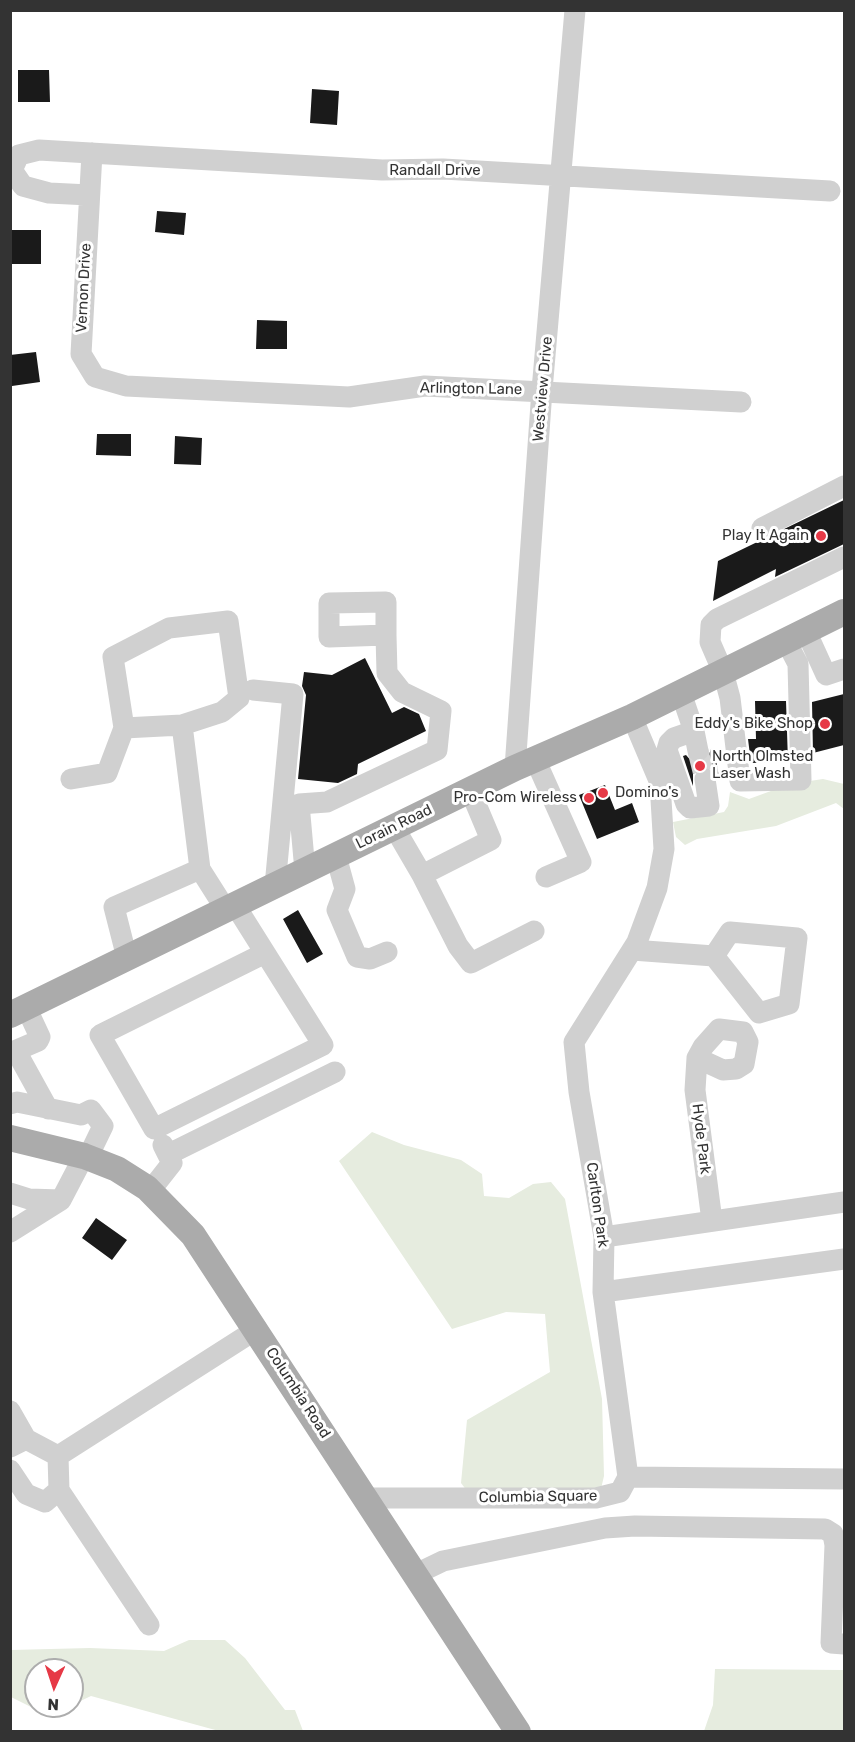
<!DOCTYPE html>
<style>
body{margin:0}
#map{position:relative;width:855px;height:1742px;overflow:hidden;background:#fff;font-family:Rubik,sans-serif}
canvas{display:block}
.frame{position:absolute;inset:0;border:12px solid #333;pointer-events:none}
.north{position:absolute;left:24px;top:1658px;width:60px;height:60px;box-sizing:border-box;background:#fff;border:2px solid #adadad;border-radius:50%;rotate:183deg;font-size:16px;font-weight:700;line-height:24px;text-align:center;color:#333}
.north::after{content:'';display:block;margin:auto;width:21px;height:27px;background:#e63946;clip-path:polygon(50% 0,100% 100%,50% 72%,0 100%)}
</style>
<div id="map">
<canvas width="855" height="1742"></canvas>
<div class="frame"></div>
<div class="north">N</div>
</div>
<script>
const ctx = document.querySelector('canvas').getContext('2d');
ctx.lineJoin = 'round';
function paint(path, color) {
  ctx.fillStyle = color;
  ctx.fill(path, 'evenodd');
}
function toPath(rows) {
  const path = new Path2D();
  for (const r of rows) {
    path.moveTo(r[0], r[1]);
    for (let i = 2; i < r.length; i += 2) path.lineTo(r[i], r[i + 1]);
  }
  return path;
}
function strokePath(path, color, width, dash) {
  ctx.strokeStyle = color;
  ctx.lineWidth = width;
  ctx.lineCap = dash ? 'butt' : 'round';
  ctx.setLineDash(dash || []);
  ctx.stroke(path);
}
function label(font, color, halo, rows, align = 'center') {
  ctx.font = font + ' Rubik,sans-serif';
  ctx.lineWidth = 6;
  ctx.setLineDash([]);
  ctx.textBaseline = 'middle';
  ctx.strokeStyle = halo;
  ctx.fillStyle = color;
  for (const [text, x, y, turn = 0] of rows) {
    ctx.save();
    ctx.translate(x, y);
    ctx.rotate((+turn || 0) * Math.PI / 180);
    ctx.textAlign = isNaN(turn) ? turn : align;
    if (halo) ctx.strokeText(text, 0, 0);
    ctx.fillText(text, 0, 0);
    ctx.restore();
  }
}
paint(toPath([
 [823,779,844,784,844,809,836,803,776,826,697,839,685,845,676,837,673,822,724,812,728,806,730,792,749,799,790,784],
 [372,1132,404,1145,461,1160,482,1174,484,1196,509,1198,533,1184,551,1182,565,1199,602,1399,604,1476,600,1493,467,1491,461,1483,467,1420,550,1372,545,1314,506,1312,452,1329,339,1161],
 [189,1640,225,1640,245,1658,285,1710,295,1710,303,1731,219,1731,91,1696,72,1705,72,1670,36,1670,36,1706,70,1706,62,1710,31,1707,11,1697,11,1650,90,1648,164,1651],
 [715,1669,844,1670,844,1731,704,1731,713,1705]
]), '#e6ecdf');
paint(toPath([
 [18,70,49,70,50,102,18,102],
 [312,89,339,91,337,125,310,123],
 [157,211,186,213,184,235,155,232],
 [10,230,41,230,41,264,10,264],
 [257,320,287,321,287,349,256,349],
 [36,352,40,382,12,386,10,355],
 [97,434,131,434,131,456,96,455],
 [175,436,202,438,201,465,174,464],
 [844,500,844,544,775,577,776,569,713,601,718,561],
 [365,658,392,713,404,707,419,714,426,731,358,764,357,774,338,783,298,779,306,695,302,686,304,672,332,675],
 [844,694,844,745,813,753,812,702],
 [755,701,786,701,788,762,751,763,748,739,756,739],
 [714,748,719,777,710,767,703,767,693,774,693,786,683,756,686,755,693,763,701,763,707,760,711,749],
 [605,785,615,810,632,803,639,822,597,839,579,795],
 [298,910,323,954,307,963,283,919],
 [96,1218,127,1240,112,1260,82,1238]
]), '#1a1a1a');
strokePath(toPath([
 [698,751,705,779]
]), '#d6d6d6', 21, [21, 10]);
strokePath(toPath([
 [92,153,81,354,95,377,126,386,349,397,425,386,741,402],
 [89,195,49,193,23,186,12,170,19,155,39,150,382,170,443,169,830,191],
 [762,528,844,486],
 [806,631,826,675,844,669],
 [786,641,798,664,801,780,740,781,730,698,723,672,710,642,711,625,717,619,844,557],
 [253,690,293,694,275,886],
 [681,693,694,731],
 [182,725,222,712,239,698,228,621,169,628,113,657,124,728,182,725,200,869],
 [698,751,694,731,674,738,669,743,667,750,686,804,690,808,709,806,705,779],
 [535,759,581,862,546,877],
 [515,768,542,390,575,10],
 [71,779,107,773,124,728],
 [394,827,422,875,491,840,470,790],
 [336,856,345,889,337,910,357,957,370,959,387,952],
 [305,871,299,804,327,802,437,750,441,711,402,692,387,673,386,635,386,602,329,603,329,637,386,635],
 [422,875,458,946,471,963,534,931],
 [235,905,323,1045,154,1129,100,1035,265,953],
 [632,950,714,956,759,1013,789,1004,797,938,730,932,714,956],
 [127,958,114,907,200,869,226,910],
 [16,1051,48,1109],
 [10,1053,38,1041,40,1037,26,1007],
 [697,1058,723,1070,736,1069,744,1064,748,1042,743,1032,719,1029,703,1047,697,1058,695,1090,712,1221],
 [10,1104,17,1102,81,1115,91,1110,103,1126,88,1157],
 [169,1154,335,1072],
 [150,1191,172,1163,163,1145],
 [10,1193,29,1199,61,1200],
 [10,1232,61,1200,84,1156],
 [604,1237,844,1202],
 [603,1292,844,1259],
 [10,1411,26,1439],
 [10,1447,26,1439,58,1456],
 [58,1456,257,1329],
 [10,1470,26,1494,45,1502,59,1490,58,1456],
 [628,1477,603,1292,604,1237,579,1092,574,1042,637,942,657,888,664,849,660,783,632,717],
 [59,1490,149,1625],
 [366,1498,596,1498,620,1492,628,1477,844,1479],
 [416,1574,443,1561,605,1528,635,1526,825,1529,833,1534,835,1545,831,1643,844,1644]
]), '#d0d0d0', 21);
strokePath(toPath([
 [10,1015,515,768,632,717,844,612],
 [10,1138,84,1156,117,1169,147,1188,193,1235,518,1732]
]), '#ababab', 26);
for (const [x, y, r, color] of [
 [821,536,6,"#e63946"],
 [825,724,6,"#e63946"],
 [700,766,6,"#e63946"],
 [603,793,6,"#e63946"],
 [589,798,6,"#e63946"]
]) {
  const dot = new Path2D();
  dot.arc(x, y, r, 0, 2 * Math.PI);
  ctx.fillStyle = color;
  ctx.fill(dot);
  strokePath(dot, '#fff', 2);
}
label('15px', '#333', '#fff', [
 ["Randall Drive",435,171],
 ["Vernon Drive",84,288,-87],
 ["Arlington Lane",471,389,1],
 ["Westview Drive",543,389,-85],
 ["Lorain Road",394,827,-26],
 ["Hyde Park",701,1139,83],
 ["Carlton Park",597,1205,82],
 ["Columbia Road",298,1393,57],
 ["Columbia Square",538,1497,-1]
]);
label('15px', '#333', '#fff', [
 ["Play It Again",809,536],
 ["Eddy's Bike Shop",813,724],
 ["North Olmsted",712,757,"left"],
 ["Laser Wash",712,774,"left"],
 ["Domino's",615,793,"left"],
 ["Pro-Com Wireless",577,798]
], 'right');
</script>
